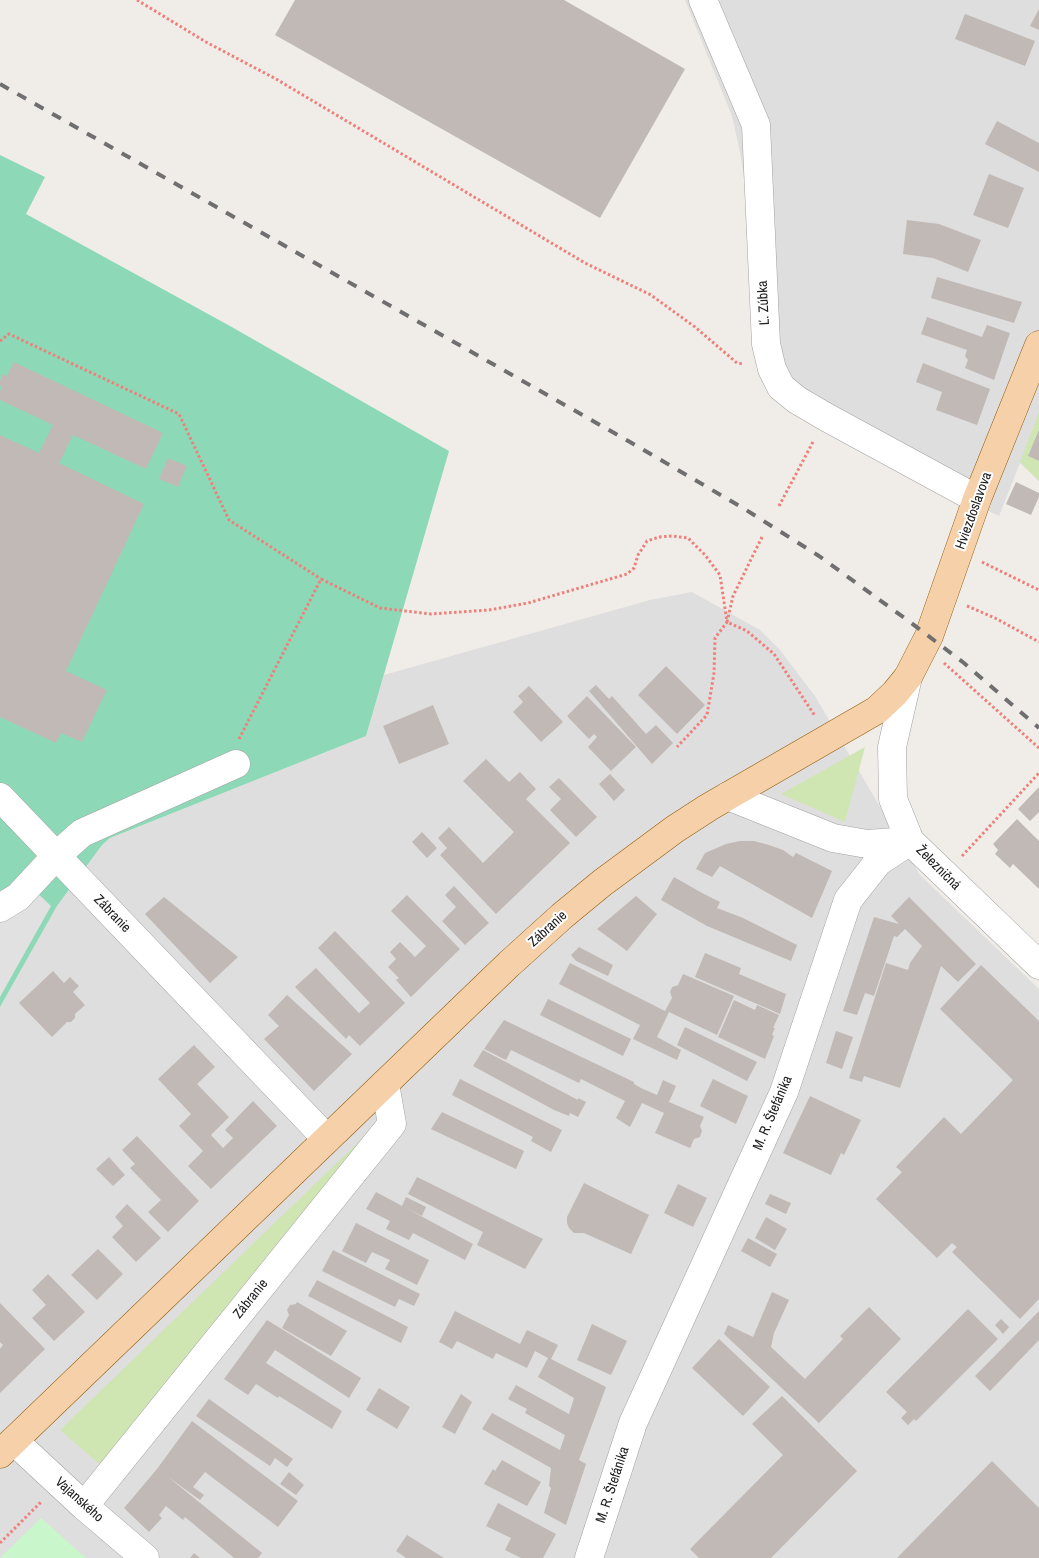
<!DOCTYPE html>
<meta charset="utf-8">
<style>
body{margin:0}
canvas{display:block;background:#f0ede8}
</style>
<canvas width="1039" height="1558"></canvas>
<script>
const ctx = document.querySelector('canvas').getContext('2d');
ctx.lineJoin = 'round';
function paint(path, color) {
  ctx.fillStyle = color;
  ctx.fill(path, 'evenodd');
}
function toPath(rows) {
  const path = new Path2D();
  for (const r of rows) {
    path.moveTo(r[0], r[1]);
    for (let i = 2; i < r.length; i += 2) path.lineTo(r[i], r[i + 1]);
  }
  return path;
}
function strokePath(path, color, width, dash) {
  ctx.strokeStyle = color;
  ctx.lineWidth = width;
  ctx.lineCap = dash ? 'butt' : 'round';
  ctx.setLineDash(dash || []);
  ctx.stroke(path);
}
function label(font, color, halo, rows, align = 'center') {
  ctx.font = font + ' "Archivo Narrow",sans-serif';
  ctx.lineWidth = 4;
  ctx.setLineDash([]);
  ctx.textBaseline = 'middle';
  ctx.strokeStyle = halo;
  ctx.fillStyle = color;
  for (const [text, x, y, turn = 0] of rows) {
    ctx.save();
    ctx.translate(x, y);
    ctx.rotate((+turn || 0) * Math.PI / 180);
    ctx.textAlign = isNaN(turn) ? turn : align;
    if (halo) ctx.strokeText(text, 0, 0);
    ctx.fillText(text, 0, 0);
    ctx.restore();
  }
}
paint(toPath([
 [685,0,1039,0,1039,481,1020,463,999,516,910,473,780,402,740,152,732,116],
 [692,592,760,630,780,650,815,696,920,875,1039,989,1039,1558,0,1558,0,1007,57,906,102,845,110,838,366,736,384,675,650,600]
]), '#dfdede');
paint(toPath([
 [1039,412,1039,481,1020,462],
 [865,747,845,822,781,794],
 [377,1124,103,1467,60,1430]
]), '#cfe6b3');
paint(toPath([
 [41,1518,86,1558,0,1558]
]), '#caf6cb');
paint(toPath([
 [0,155,45,177,26,214,230,326,449,451,366,736,110,838,102,845,57,906,0,1007]
]), '#8dd9b7');
paint(toPath([
 [26,882,51,906,0,997,0,901]
]), '#e1e1e1');
paint(toPath([
 [295,0,564,0,685,69,600,218,275,35],
 [1039,9,1039,30,1030,26],
 [965,14,1035,41,1025,66,955,39],
 [997,121,1039,143,1039,172,985,144],
 [989,174,1024,188,1008,228,973,215],
 [907,220,939,224,981,240,968,272,933,258,903,254],
 [937,277,1022,302,1014,323,931,298],
 [927,317,982,337,987,325,1010,333,994,380,965,368,968,360,965,356,967,350,921,334],
 [14,362,163,433,146,469,73,435,59,463,144,504,66,671,107,690,82,742,61,733,56,743,0,717,0,435,39,453,53,425,0,400,0,391,2,387,0,385,0,381,3,374,7,376],
 [923,363,990,389,977,425,936,410,942,392,916,382],
 [1039,430,1039,461,1028,456],
 [168,458,187,466,178,487,159,479],
 [1016,482,1039,493,1039,497,1031,515,1006,504],
 [666,666,705,705,677,734,638,695],
 [596,685,609,699,612,696,646,734,656,725,673,743,652,764,589,691],
 [529,686,563,722,541,742,513,712,523,702,518,696],
 [587,696,636,747,611,771,588,747,597,737,594,734,589,739,567,716],
 [433,705,449,744,399,764,383,726],
 [486,759,509,782,520,772,536,789,526,799,570,843,496,914,440,855,447,848,438,838,449,827,483,863,514,832,463,781],
 [610,774,625,790,614,801,599,784],
 [559,778,597,817,576,837,550,810,561,799,549,787],
 [1039,787,1039,812,1030,821,1018,809],
 [1017,819,1039,841,1039,889,1013,864,1010,868,995,854,998,850,993,844],
 [422,832,437,848,427,858,412,842],
 [740,841,754,841,769,845,783,850,793,857,796,853,832,871,812,918,720,866,712,877,696,869,705,853,726,844],
 [674,877,702,893,720,902,717,908,743,918,797,945,791,961,707,926,661,900],
 [454,886,489,923,465,945,442,921,456,907,445,895],
 [407,895,460,949,411,997,396,980,399,978,388,967,396,959,390,952,400,942,415,957,426,946,391,911],
 [636,896,657,914,627,951,597,929],
 [164,897,238,957,210,983,145,914],
 [909,897,976,964,958,982,941,966,900,1088,864,1076,862,1082,849,1078,886,963,908,970,910,963,922,946,905,929,897,937,894,936,874,996,865,993,857,1015,843,1011,874,917,899,924,891,916],
 [335,931,405,1003,360,1046,349,1035,346,1039,295,987,316,968,359,1013,370,1003,318,948],
 [579,947,613,965,608,976,576,961,571,955],
 [705,953,741,968,739,974,786,994,780,1014,695,977],
 [570,963,665,1011,672,998,670,992,672,987,678,985,683,974,734,996,717,1035,669,1012,657,1037,681,1050,677,1060,633,1039,640,1025,559,984],
 [981,965,1039,1021,1039,1299,1020,1319,952,1252,957,1247,952,1243,937,1258,876,1199,902,1172,896,1167,944,1117,961,1134,1013,1080,940,1009],
 [53,971,64,983,70,977,79,986,73,992,85,1005,75,1014,75,1018,71,1022,67,1022,52,1037,19,1003],
 [287,995,352,1054,314,1091,264,1039,279,1026,268,1015],
 [548,999,631,1039,623,1056,540,1015],
 [734,1000,755,1010,757,1005,779,1015,773,1028,775,1028,772,1035,774,1036,765,1059,718,1037],
 [504,1020,634,1082,634,1084,641,1088,657,1095,663,1080,676,1086,669,1102,704,1117,700,1126,702,1131,700,1137,694,1139,690,1148,655,1133,664,1113,642,1103,630,1127,616,1118,625,1101,581,1079,579,1083,511,1050,506,1060,484,1049],
 [685,1027,757,1062,747,1081,677,1045],
 [836,1031,853,1037,842,1069,826,1063],
 [194,1045,215,1067,197,1084,229,1117,211,1135,223,1148,233,1138,225,1130,253,1101,277,1126,211,1189,188,1166,203,1151,179,1126,191,1114,158,1079],
 [483,1050,578,1100,578,1098,586,1102,578,1117,570,1113,569,1116,554,1110,473,1066],
 [460,1079,562,1130,551,1152,531,1141,533,1137,452,1095],
 [713,1079,748,1096,736,1124,700,1106],
 [810,1096,861,1120,844,1155,841,1153,831,1175,783,1153],
 [442,1112,524,1151,516,1169,431,1129],
 [137,1136,199,1201,168,1232,148,1212,161,1200,130,1168,135,1164,122,1150],
 [109,1157,125,1175,113,1186,96,1169],
 [417,1177,543,1239,525,1269,477,1245,483,1232,408,1194],
 [584,1183,649,1215,631,1254,584,1233,574,1233,569,1228,567,1223,567,1217],
 [678,1184,707,1198,693,1227,664,1213],
 [376,1192,473,1244,465,1260,413,1233,409,1240,386,1229,390,1221,366,1209],
 [770,1194,791,1203,786,1214,765,1204],
 [406,1197,426,1207,422,1216,402,1206],
 [127,1204,161,1238,136,1262,112,1237,123,1226,115,1217],
 [766,1217,787,1229,775,1250,755,1238],
 [356,1223,429,1260,417,1285,385,1269,390,1260,372,1252,366,1263,342,1251],
 [748,1238,777,1254,770,1267,741,1251],
 [98,1249,123,1274,97,1300,71,1275],
 [333,1250,420,1294,414,1306,399,1299,395,1307,322,1271],
 [48,1274,85,1312,54,1341,32,1318,46,1305,32,1290],
 [317,1280,408,1327,401,1343,308,1296],
 [772,1292,789,1300,774,1333,771,1347,805,1379,843,1339,840,1336,869,1307,901,1339,819,1423,724,1334,728,1325,753,1337],
 [297,1302,347,1331,331,1356,282,1328,289,1315,287,1310,290,1305,296,1304],
 [0,1303,45,1349,0,1393,0,1349,3,1345,0,1342],
 [968,1309,998,1339,916,1421,914,1419,908,1425,901,1418,907,1412,886,1392],
 [455,1311,520,1344,527,1330,558,1345,551,1359,606,1387,579,1460,586,1464,566,1525,544,1513,551,1488,549,1486,551,1468,482,1429,492,1413,560,1450,565,1435,525,1413,527,1409,508,1399,516,1385,569,1414,574,1398,538,1377,548,1358,535,1351,527,1368,496,1353,493,1359,457,1341,452,1349,439,1342],
 [1039,1311,1039,1340,990,1391,975,1376],
 [1001,1319,1009,1327,1003,1334,995,1325],
 [267,1320,361,1378,349,1398,275,1350,266,1363,342,1411,332,1429,279,1396,278,1398,256,1384,248,1395,224,1379],
 [592,1324,627,1341,611,1375,577,1360],
 [719,1339,770,1387,743,1416,692,1368],
 [379,1388,410,1407,397,1429,366,1410],
 [461,1394,472,1402,455,1434,442,1427],
 [782,1396,857,1471,771,1558,699,1558,690,1549,783,1455,752,1424],
 [209,1399,293,1459,287,1467,275,1458,270,1466,196,1416],
 [192,1421,298,1501,278,1527,205,1472,193,1487,204,1495,200,1500,168,1477,262,1553,258,1558,234,1558,185,1517,183,1520,166,1506,159,1515,162,1518,149,1532,124,1508,157,1469],
 [502,1460,541,1482,527,1506,484,1484,493,1469,495,1471],
 [992,1461,1039,1508,1039,1558,897,1558],
 [289,1472,304,1485,296,1495,280,1484],
 [498,1503,556,1534,543,1558,521,1558,505,1550,511,1538,486,1526],
 [407,1535,444,1558,406,1558,396,1551],
 [194,1553,200,1558,190,1558]
]), '#c1b9b5');
const minor = toPath([
 [703,0,756,125,766,344,772,369,781,387,797,400,826,417,977,499],
 [908,677,892,747,893,799,910,841,1039,965],
 [728,796,833,838,867,844,909,841],
 [0,797,327,1139],
 [0,908,18,897,56,856,82,833,236,764],
 [14,1441,84,1506,145,1558],
 [84,1506,392,1124,385,1084],
 [589,1558,633,1423,784,1092,848,900,878,862,910,841]
]);
const major = toPath([
 [0,1454,509,964,562,916,602,883,675,829,709,807,877,710,895,693,908,677,929,636,977,499,1039,345]
]);
strokePath(minor, '#a2a2a2', 29);
strokePath(major, '#925d0c', 29);
strokePath(toPath([
 [137,0,206,42,276,79,585,263,651,295,695,327,737,363,743,364],
 [0,341,9,334,179,414,229,520,321,579],
 [779,506,814,440],
 [762,537,733,596,727,622,747,631,774,654,815,716],
 [982,562,1039,590],
 [967,606,995,618,1039,642],
 [944,663,1039,748],
 [239,739,321,579,380,608,431,614,489,610,528,603,627,574,634,568,638,555,647,541,659,537,672,536,688,538,705,555,720,575,727,622,715,638,714,673,707,715,677,747],
 [962,856,1039,773],
 [0,1543,42,1501]
]), '#ef7f7a', 3, [2.5, 2.5]);
strokePath(minor, '#fff', 28);
strokePath(major, '#f5d0a9', 28);
strokePath(toPath([
 [0,84,630,442,743,508,819,556,910,622,964,663,1039,728]
]), '#6f6f6f', 4, [10, 10]);
label('14px', '#212121', '#fff', [
 ["Ľ. Zúbka",764,303,-93],
 ["Hviezdoslavova",974,511,-70],
 ["Železničná",938,868,45],
 ["Zábranie",112,914,46],
 ["Zábranie",548,929,-42],
 ["M. R. Štefánika",773,1113,-67],
 ["Zábranie",251,1299,-51],
 ["M. R. Štefánika",613,1485,-72],
 ["Vajanského",79,1500,42]
]);
</script>
